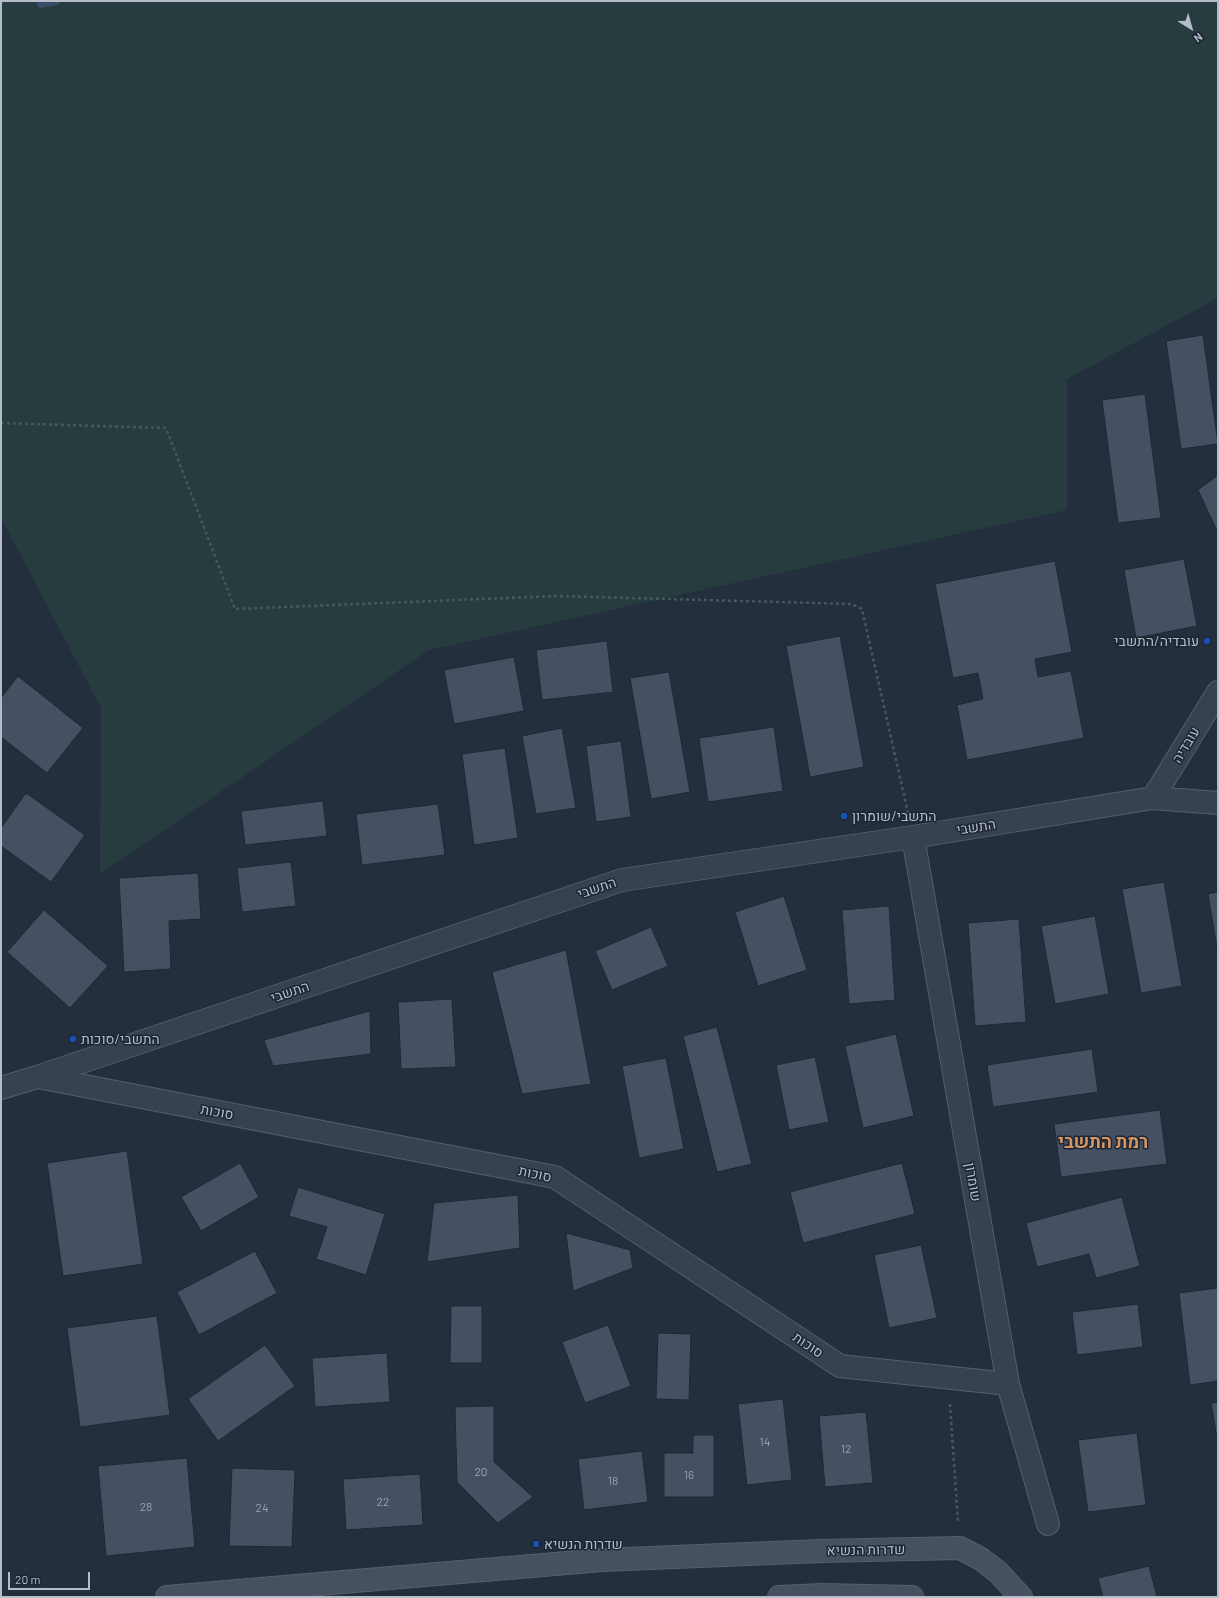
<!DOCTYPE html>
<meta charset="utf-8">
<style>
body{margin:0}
#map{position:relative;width:1219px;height:1598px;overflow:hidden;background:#242f3e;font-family:Barlow,sans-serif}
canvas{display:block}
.frame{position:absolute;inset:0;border:2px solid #b4bcc9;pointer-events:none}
.north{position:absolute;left:1171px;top:8px;width:40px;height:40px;-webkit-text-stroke:3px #1d2633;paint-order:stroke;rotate:143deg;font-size:11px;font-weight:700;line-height:16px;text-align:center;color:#b4bcc9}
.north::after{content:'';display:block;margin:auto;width:14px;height:18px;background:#b4bcc9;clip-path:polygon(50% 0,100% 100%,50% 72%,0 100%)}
.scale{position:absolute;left:8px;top:1572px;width:82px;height:18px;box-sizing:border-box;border:2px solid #b4bcc9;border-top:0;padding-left:5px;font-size:12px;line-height:14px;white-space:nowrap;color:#b4bcc9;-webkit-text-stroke:3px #1d2633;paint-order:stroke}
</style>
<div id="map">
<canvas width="1219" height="1598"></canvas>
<div class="frame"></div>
<div class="north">N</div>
<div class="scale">20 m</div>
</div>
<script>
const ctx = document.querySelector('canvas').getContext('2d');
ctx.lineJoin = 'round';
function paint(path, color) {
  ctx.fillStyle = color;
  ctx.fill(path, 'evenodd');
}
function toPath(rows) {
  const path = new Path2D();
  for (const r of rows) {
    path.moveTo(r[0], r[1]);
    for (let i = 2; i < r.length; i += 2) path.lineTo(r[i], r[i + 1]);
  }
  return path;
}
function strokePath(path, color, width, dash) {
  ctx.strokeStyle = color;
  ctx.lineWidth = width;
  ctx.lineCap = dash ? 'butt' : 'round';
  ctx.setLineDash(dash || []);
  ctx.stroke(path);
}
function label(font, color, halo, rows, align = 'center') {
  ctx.font = font + ' Barlow,Heebo,sans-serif';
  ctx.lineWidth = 3;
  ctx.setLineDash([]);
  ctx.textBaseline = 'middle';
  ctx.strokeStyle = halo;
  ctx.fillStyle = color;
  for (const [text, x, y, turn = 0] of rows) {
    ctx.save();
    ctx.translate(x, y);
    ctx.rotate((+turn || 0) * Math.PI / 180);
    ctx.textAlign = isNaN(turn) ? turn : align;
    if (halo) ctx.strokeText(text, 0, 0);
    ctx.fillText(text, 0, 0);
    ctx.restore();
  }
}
paint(toPath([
 [1,1,1218,1,1218,298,1067,379,1067,510,429,650,100,874,101,708,1,518]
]), '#263c3f');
strokePath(toPath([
 [41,4,56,1]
]), '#394c67', 8);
const building = toPath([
 [1203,335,1218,444,1181,449,1166,341,1203,335],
 [1145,394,1161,518,1118,523,1102,400,1145,394],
 [1218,475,1218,533,1198,490,1218,475],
 [1184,559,1197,626,1136,638,1124,570,1184,559],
 [1055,561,1072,652,1035,659,1038,677,1071,671,1084,738,967,760,957,705,983,699,978,673,953,678,935,584,1055,561],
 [840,636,864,767,810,777,786,646,840,636],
 [607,641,613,692,542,700,536,650,607,641],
 [514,657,524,711,454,724,444,670,514,657],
 [669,672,690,792,651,799,630,678,669,672],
 [18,676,83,728,47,773,1,737,1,698,18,676],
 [774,727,783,791,708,802,699,738,774,727],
 [562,728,576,808,536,814,522,736,562,728],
 [621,741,631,817,596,822,586,746,621,741],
 [505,748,518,838,474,845,462,754,505,748],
 [26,793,85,835,51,882,1,846,1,828,26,793],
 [323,801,327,836,245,845,241,811,323,801],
 [438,804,445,855,362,865,356,814,438,804],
 [291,862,296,906,242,912,237,868,291,862],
 [198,873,201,919,169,921,171,969,124,972,119,878,198,873],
 [1164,882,1182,986,1141,993,1122,889,1164,882],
 [1218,892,1218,954,1208,894,1218,892],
 [784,896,807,970,758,986,735,912,784,896],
 [889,906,895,1000,849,1004,842,910,889,906],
 [44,910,108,966,70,1008,7,952,44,910],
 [1095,916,1109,994,1055,1004,1041,926,1095,916],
 [1019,919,1026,1022,975,1026,968,923,1019,919],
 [651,927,668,966,612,990,595,951,651,927],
 [566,950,591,1084,522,1094,492,972,566,950],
 [452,999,456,1067,401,1069,398,1002,452,999],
 [370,1011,371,1054,273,1066,264,1040,370,1011],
 [717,1027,752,1164,717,1172,683,1036,717,1027],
 [896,1034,914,1116,863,1128,845,1046,896,1034],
 [1092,1049,1098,1092,993,1107,987,1065,1092,1049],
 [815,1057,829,1122,789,1130,776,1065,815,1057],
 [666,1058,684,1149,639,1158,622,1066,666,1058],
 [1160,1110,1167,1164,1061,1177,1054,1124,1160,1110],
 [127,1151,143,1264,63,1276,47,1163,127,1151],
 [240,1163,259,1197,201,1231,181,1197,240,1163],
 [902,1163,915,1214,803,1243,790,1192,902,1163],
 [298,1187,385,1214,366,1275,316,1259,327,1227,289,1216,298,1187],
 [518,1195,520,1248,427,1262,434,1203,518,1195],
 [1122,1197,1140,1266,1096,1278,1089,1254,1037,1267,1026,1223,1122,1197],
 [566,1233,630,1250,633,1268,573,1291,566,1233],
 [921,1245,937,1318,889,1328,874,1255,921,1245],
 [255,1251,277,1293,199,1335,177,1292,255,1251],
 [1218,1288,1218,1381,1190,1385,1179,1293,1218,1288],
 [1138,1304,1143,1347,1077,1355,1072,1312,1138,1304],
 [451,1306,482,1306,482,1363,450,1363,451,1306],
 [157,1316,170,1415,80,1427,67,1328,157,1316],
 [608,1325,631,1386,585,1403,562,1342,608,1325],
 [658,1333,691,1334,689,1400,656,1399,658,1333],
 [265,1345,295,1386,218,1441,188,1399,265,1345],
 [387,1353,390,1402,315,1407,312,1358,387,1353],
 [783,1399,792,1480,747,1485,738,1404,783,1399],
 [1218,1402,1218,1444,1211,1403,1218,1402],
 [494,1406,494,1462,533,1497,498,1523,457,1482,455,1407,494,1406],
 [866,1412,873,1483,825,1487,819,1416,866,1412],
 [1137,1433,1146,1505,1088,1512,1078,1440,1137,1433],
 [693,1435,714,1435,714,1497,664,1497,664,1453,693,1453,693,1435],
 [642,1451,648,1502,584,1510,578,1459,642,1451],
 [187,1458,195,1547,106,1556,98,1466,187,1458],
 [232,1468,295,1470,292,1547,229,1546,232,1468],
 [420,1474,423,1525,346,1530,343,1479,420,1474],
 [1149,1566,1157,1597,1103,1597,1098,1578,1149,1566]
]);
paint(building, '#455162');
strokePath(building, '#1f2835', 1);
const street = toPath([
 [1153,798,1218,692],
 [913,837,1008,1384,1048,1524],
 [38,1077,555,1177,840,1366,1008,1384],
 [1,1088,37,1077,622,880,913,837,1153,798,1218,803]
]);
const secondary = toPath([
 [167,1597,602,1560,821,1551,960,1548,981,1559,998,1572,1021,1597],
 [779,1597,822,1595,912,1597]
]);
strokePath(street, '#565f6c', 24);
strokePath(secondary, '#565f6c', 24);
strokePath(toPath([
 [1,423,166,428,235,609,556,596,852,604,862,609,908,813],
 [950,1404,958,1522]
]), '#44595c', 2.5, [3, 3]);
strokePath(street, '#38414e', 22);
strokePath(secondary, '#465061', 22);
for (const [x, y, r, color] of [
 [1207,641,4,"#1a4fb4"],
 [844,816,4,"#1a4fb4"],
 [73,1039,4,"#1a4fb4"],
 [536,1544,4,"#1a4fb4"]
]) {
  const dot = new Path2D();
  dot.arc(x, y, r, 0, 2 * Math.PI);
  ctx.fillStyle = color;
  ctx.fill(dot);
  strokePath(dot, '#1d2633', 1.5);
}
label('12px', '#98a1af', null, [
 ["14",765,1442],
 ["12",846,1449],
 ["20",481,1472],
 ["16",689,1475],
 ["18",613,1481],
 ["22",383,1502],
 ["28",146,1507],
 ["24",262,1508]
]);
label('14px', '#b4bcc9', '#1d2633', [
 ["עובדיה/התשבי",1199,641,"right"],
 ["התשבי/שומרון",852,816],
 ["התשבי/סוכות",81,1039],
 ["שדרות הנשיא",544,1544]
], 'left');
label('14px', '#b4bcc9', '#1d2633', [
 ["עובדיה",1186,745,-59],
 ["התשבי",976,827,-9],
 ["התשבי",597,888,-19],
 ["התשבי",290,992,-19],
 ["סוכות",217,1112,11],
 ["סוכות",535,1174,12],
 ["שומרון",973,1182,80],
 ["סוכות",808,1345,34],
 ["שדרות הנשיא",866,1550,-1]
]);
label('bold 18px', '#d59563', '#1d2633', [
 ["רמת התשבי",1103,1142]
]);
</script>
